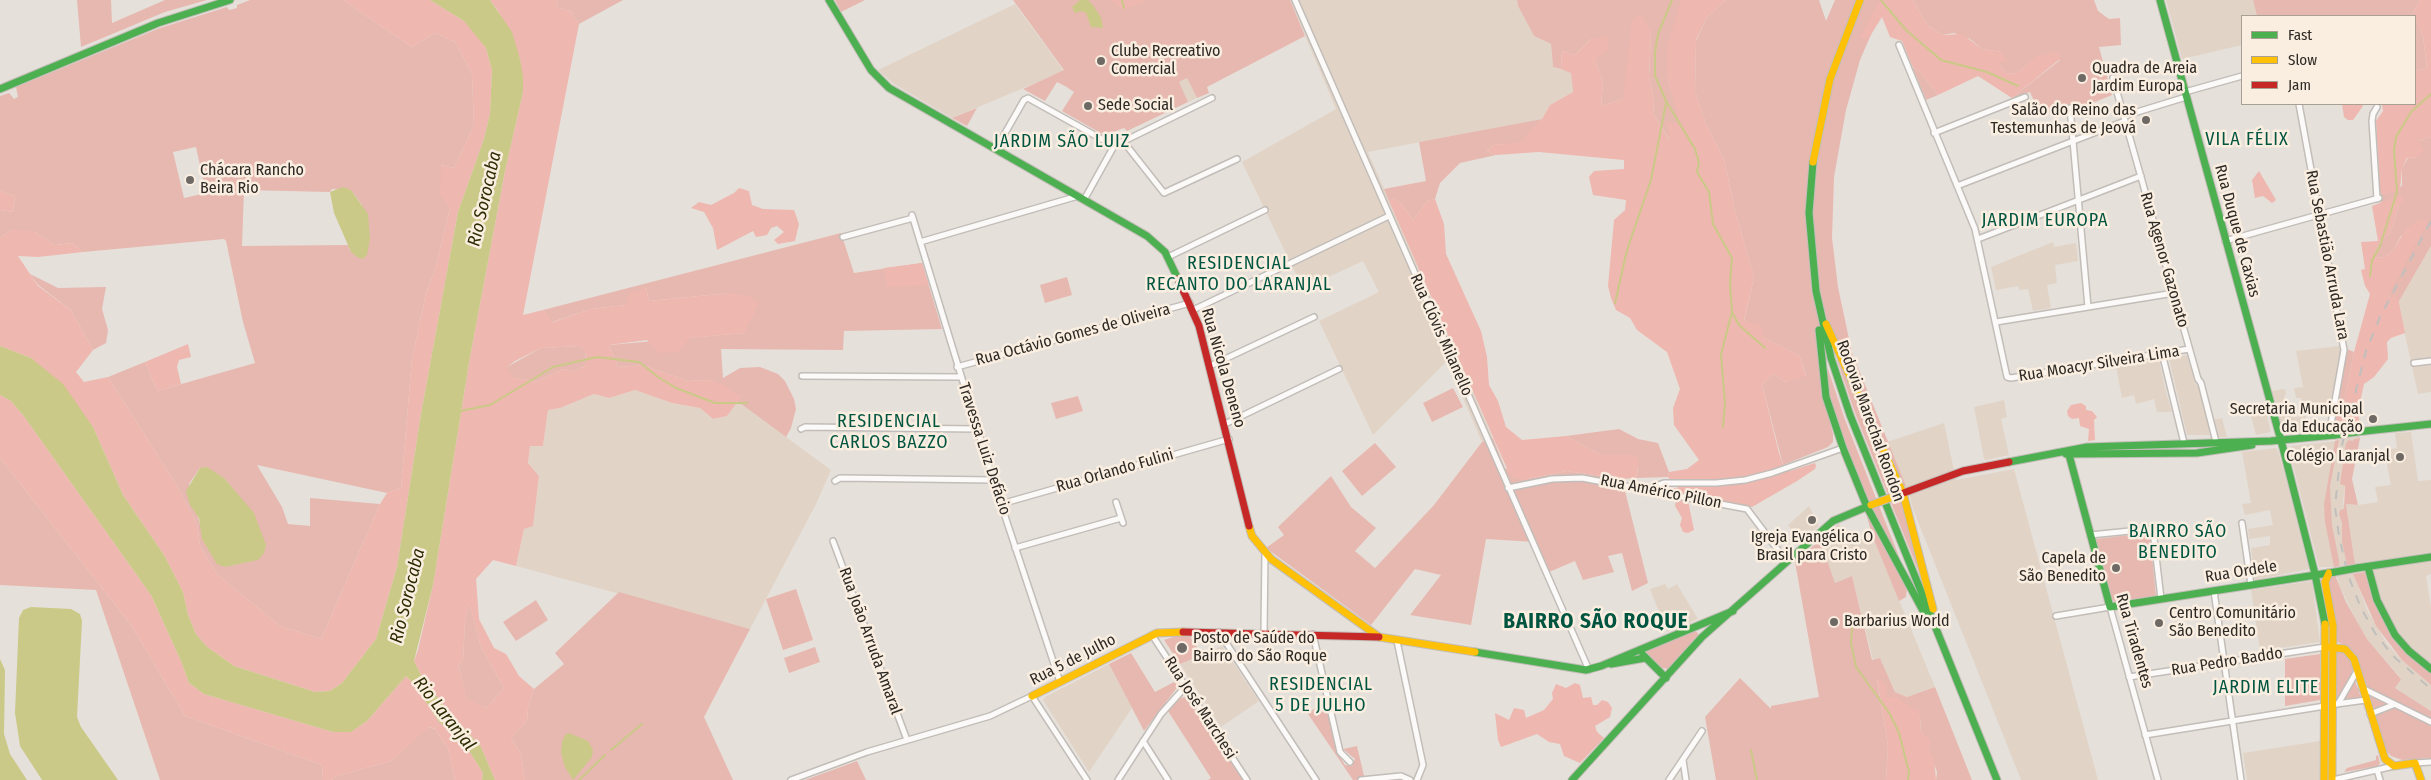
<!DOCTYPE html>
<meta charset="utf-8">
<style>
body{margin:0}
#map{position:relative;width:2431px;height:780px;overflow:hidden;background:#e6e0da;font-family:"Fira Sans Condensed",sans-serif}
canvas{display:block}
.legend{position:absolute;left:2241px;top:15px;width:175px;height:90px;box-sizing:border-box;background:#faeee1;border:1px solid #a89f95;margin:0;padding:6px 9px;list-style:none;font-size:15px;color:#2d2924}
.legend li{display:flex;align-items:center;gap:10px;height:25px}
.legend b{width:25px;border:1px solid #a89f95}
</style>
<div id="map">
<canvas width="2431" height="780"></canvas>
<ul class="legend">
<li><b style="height:6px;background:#4caf50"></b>Fast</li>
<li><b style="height:6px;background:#ffc107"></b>Slow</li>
<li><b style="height:6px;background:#c62828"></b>Jam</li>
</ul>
</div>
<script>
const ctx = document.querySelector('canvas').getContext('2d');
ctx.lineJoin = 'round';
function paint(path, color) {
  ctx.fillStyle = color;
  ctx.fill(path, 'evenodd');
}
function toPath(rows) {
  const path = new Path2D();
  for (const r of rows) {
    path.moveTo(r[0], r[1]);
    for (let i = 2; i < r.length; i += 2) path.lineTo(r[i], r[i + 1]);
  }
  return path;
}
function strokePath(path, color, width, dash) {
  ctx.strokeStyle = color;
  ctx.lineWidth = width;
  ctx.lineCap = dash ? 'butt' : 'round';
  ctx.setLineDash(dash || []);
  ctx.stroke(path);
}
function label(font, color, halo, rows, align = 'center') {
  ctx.font = font + ' "Fira Sans Condensed",sans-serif';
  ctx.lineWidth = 5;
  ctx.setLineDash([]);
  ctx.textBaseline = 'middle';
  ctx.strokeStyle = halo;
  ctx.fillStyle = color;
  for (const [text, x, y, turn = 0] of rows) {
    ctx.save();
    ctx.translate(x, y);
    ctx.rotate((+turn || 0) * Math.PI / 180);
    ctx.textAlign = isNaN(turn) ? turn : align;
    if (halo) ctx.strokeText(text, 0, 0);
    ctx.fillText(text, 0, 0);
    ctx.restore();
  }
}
paint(toPath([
 [1290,0,1517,0,1518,6,1534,36,1551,44,1553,67,1571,72,1573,92,1550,105,1542,119,1368,152,1493,438,1482,442,1447,361,1373,435,1319,321,1379,292,1363,261,1303,289,1242,162,1336,109],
 [2166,0,2253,0,2257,16,2242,16,2242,45,2182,59],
 [1015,4,1064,71,952,118,894,84,878,70],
 [1187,78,1197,98,1188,102,1178,82],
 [2053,242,2054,247,2076,243,2078,261,2055,265,2057,283,2047,285,2051,308,2033,311,2028,289,2019,290,2018,286,1996,290,1991,267],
 [2431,246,2431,392,2418,394,2398,303],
 [2339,346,2347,349,2337,405,2302,407,2301,398,2296,398,2294,388,2303,387,2296,351],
 [2187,355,2196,385,2200,384,2210,435,2187,435,2169,359],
 [2159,360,2167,396,2172,412,2157,412,2154,399,2136,404,2134,395,2122,398,2116,367],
 [2285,389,2286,394,2284,397,2287,410,2291,417,2306,416,2307,431,2283,432,2272,391],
 [635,390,672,403,700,408,713,419,727,416,737,401,831,470,816,504,750,629,516,566,524,529,533,525,539,476,528,463,530,446,543,446,548,410,560,408,594,394,609,398],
 [2004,400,2007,417,2001,419,2009,455,1986,460,1984,459,1974,407],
 [2266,412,2271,432,2256,435,2251,416],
 [2222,418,2227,437,2217,437,2213,420],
 [1944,423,1956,480,2014,469,2098,780,2021,780,1913,509,1910,497,1887,442],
 [2360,427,2360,438,2354,439,2346,474,2343,502,2355,563,2346,504,2358,505,2378,502,2375,487,2391,485,2384,450,2397,448,2395,433,2411,432,2418,481,2431,480,2431,574,2426,576,2431,607,2431,673,2408,654,2391,633,2376,605,2365,572,2354,574,2367,610,2387,644,2402,660,2431,685,2431,711,2395,688,2401,678,2367,639,2356,620,2340,587,2334,567,2319,567,2291,457,2290,446,2336,441,2335,429],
 [2276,448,2278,451,2285,474,2309,569,2255,580,2251,548,2270,545,2270,536,2249,539,2248,529,2273,525,2270,510,2245,515,2242,504,2251,503,2242,452],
 [1809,506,1819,526,1800,543,1788,525],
 [1839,523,1847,544,1872,535,1935,687,1907,697,1895,692,1880,658,1873,660,1852,577,1835,583,1820,540],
 [2312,581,2320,642,2260,651,2251,590],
 [1665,584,1668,589,1677,584,1698,619,1667,632,1650,589],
 [1222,646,1259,701,1221,727,1180,664],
 [1109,664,1132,708,1089,772,1043,700,1045,697],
 [2320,741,2319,780,2247,780,2243,753]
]), '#e1d4c7');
paint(toPath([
 [77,0,111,0,112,23,165,0,207,0,165,12,81,47],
 [250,0,343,0,412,47,435,33,455,42,472,74,474,125,454,168,441,165,450,208,435,270,426,293,412,359,401,488,387,493,257,465,282,507,288,524,310,526,310,498,380,504,321,639,280,626,217,574,200,546,197,523,176,484,108,377,145,362,157,391,255,363,243,322,226,241,224,239,83,252,72,243,55,245,35,232,11,230,0,238,0,210,13,212,15,196,0,191,0,96,9,93,14,99,18,97,16,87,160,28,227,7,229,10,237,8,237,5],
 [196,147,206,193,184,198,173,152],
 [332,189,351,190,362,205,351,252,348,245,242,246,244,190,330,192],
 [200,468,224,478,233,489,241,563,225,567,201,528,189,484],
 [556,0,623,0,579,24,571,11,558,8],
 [835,0,865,0,841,12],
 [1013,0,1290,0,1305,36,1207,87,1209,93,1197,98,1187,78,1179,82,1188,102,1127,131,1124,128,1113,132,1114,138,1111,139,1062,111,1074,92,1065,86,1057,82,1045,101,1023,89,1064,70],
 [1517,0,1681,0,1667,76,1681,124,1670,141,1653,113,1654,100,1649,77,1651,32,1623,99,1601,106,1603,82,1595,60,1591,39,1575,55,1562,51,1561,69,1553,67,1551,44,1534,36,1518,6],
 [1726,0,1819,0,1826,21,1835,0,1886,0,1860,60,1846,110,1834,177,1832,238,1838,287,1852,353,1906,486,1902,486,1830,329,1816,332,1826,408,1833,434,1833,442,1828,447,1783,465,1762,384,1774,374,1785,382,1806,375,1799,355,1764,338,1744,322,1754,277,1735,211,1724,159,1706,124,1695,91,1696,41,1707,17],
 [1913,0,2094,0,2098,11,2109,19,2120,18,2121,45,2099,47,2112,95,2065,114,2063,110,2051,114,2034,101,2030,92,2012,98,2060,60,2036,57,2017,73,2007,74,1999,63,2002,52,1982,49,1970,39,1954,33,1942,35,1927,25],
 [2253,0,2420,0,2413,13,2415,16,2257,16],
 [2415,17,2423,36,2427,68,2415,71],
 [1912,66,1921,73,1938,95,1926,100],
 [977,108,967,126,952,118],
 [1542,119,1521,143,1493,145,1487,151,1496,155,1460,163,1440,183,1435,199,1427,201,1413,220,1399,201,1393,198,1389,201,1384,189,1426,181,1419,142],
 [2431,137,2431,246,2398,303,2388,296,2402,234,2394,249,2388,255,2380,258,2375,257,2374,253,2380,241,2390,233,2399,206,2381,204,2380,192,2383,194,2402,186,2402,168,2408,158,2417,157,2418,141],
 [841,233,854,273,922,263,942,329,844,331,843,350,721,349,723,378,740,368,760,367,778,374,785,381,794,399,796,409,791,428,786,437,737,401,741,397,711,380,688,381,642,365,618,367,609,345,744,333,730,293,649,301,646,288,626,305,591,309,552,322,543,310],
 [30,274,58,288,106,287,102,309,108,330,106,343,93,350,71,310,38,285],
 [1067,277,1072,295,1045,303,1040,285],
 [579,346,585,350,586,365,574,372,564,369,535,382,512,377,505,368,541,348],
 [2347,349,2354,352,2339,429,2333,430],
 [1839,359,1898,491,1896,492,1899,499,1901,499,1922,580,1855,413,1837,360],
 [1828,369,1844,417,1904,569,1872,510,1840,433,1831,406,1826,370],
 [1453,388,1463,407,1432,422,1423,403],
 [1078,396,1083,411,1056,419,1051,403],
 [1619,429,1638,439,1658,443,1669,472,1668,477,1636,478,1638,469,1636,455,1601,455,1566,436],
 [1493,438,1505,468,1528,479,1567,471,1622,479,1648,583,1632,591,1622,553,1608,556,1614,572,1583,580,1575,561,1549,572,1535,542,1486,539,1471,625,1410,615,1441,575,1415,569,1371,625,1266,548,1284,535,1278,527,1331,476,1351,507,1376,528,1355,551,1375,568,1434,505,1482,442],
 [2360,438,2352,479,2358,505,2346,504,2355,564,2347,565,2342,541,2342,523,2339,514,2340,510,2344,509,2345,486,2340,484,2346,443,2349,440,2353,441,2354,439],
 [2339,440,2330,486,2332,525,2339,560,2339,566,2334,567,2325,522,2324,504,2335,441],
 [1375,443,1396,467,1362,496,1342,471],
 [0,458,131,625,185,716,322,765,323,780,160,780,96,590,0,585],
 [1866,513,1907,587,1906,597,1899,601,1872,535],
 [2146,533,2150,536,2156,596,2115,602,2111,598,2096,539],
 [1820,540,1835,583,1852,576,1872,660,1880,658,1895,692,1907,697,1935,687,1972,780,1936,780,1937,772,1929,749,1927,738,1921,732,1920,718,1896,697,1885,697,1877,679,1888,746,1886,780,1716,780,1705,717,1740,678,1771,709,1771,706,1819,697,1795,562],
 [2365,572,2374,600,2387,627,2402,649,2431,673,2431,685,2402,660,2376,626,2353,574],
 [2335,575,2346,602,2367,639,2401,679,2395,688,2431,711,2431,758,2402,760,2391,756,2385,749,2368,688,2357,658,2349,648,2336,641,2328,584,2330,578],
 [796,589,813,640,783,650,766,599],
 [619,592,750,629,704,717,733,780,525,780,521,754,511,738,527,721,528,707,534,689,564,664,555,653],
 [536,600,548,620,516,641,503,622],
 [469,602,481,647,504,688,486,708,467,700,458,665,463,660,465,621],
 [1694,630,1698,633,1698,637,1669,669,1661,668,1646,654,1647,649],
 [1176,636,1190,636,1202,655,1180,664,1164,640],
 [815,647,820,662,789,673,784,658],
 [2337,651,2343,652,2351,660,2353,670,2339,699,2336,700],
 [1131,653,1155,692,1176,681,1179,685,1144,731,1109,664],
 [2320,654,2320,700,2285,706,2285,659],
 [2355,681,2361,697,2346,699,2345,698],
 [1185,697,1190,699,1243,780,1208,780,1211,778,1168,711,1180,698],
 [1327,707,1337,752,1345,765,1352,766,1355,759,1343,749,1357,746,1364,776,1357,780,1353,780,1306,711],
 [428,727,435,729,448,749,455,780,331,780,337,776,391,761],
 [2378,755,2380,763,2378,766,2344,772,2347,768,2376,760,2376,756],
 [857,761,866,780,805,780]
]), '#e7b8b0');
paint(toPath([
 [343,0,430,0,464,21,475,32,486,48,492,70,490,114,484,139,458,212,421,414,397,567,376,639,342,683,330,691,315,692,234,666,206,646,196,634,188,615,183,592,164,555,123,495,93,427,31,358,0,346,0,238,11,230,26,230,35,232,55,245,72,243,83,252,38,257,18,256,38,286,71,310,93,350,76,372,84,382,108,377,176,484,197,523,200,546,217,574,280,626,321,639,380,504,387,493,401,488,412,359,426,293,435,270,450,208,440,196,441,165,454,168,474,125,472,74,455,42,435,33,412,47],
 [490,0,556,0,558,8,571,11,579,24,523,315,543,310,553,322,591,309,626,305,629,293,646,288,649,301,730,293,750,296,759,303,744,333,690,338,679,352,658,353,647,340,609,345,618,367,642,365,688,381,711,380,726,386,741,397,727,416,713,419,700,408,672,403,635,390,609,398,594,394,560,408,548,410,543,446,530,446,528,463,539,476,533,526,524,529,516,566,493,560,476,579,479,619,494,648,506,654,519,676,534,689,528,707,527,721,511,738,521,754,525,780,495,780,481,747,444,706,422,677,414,661,418,650,433,585,470,357,505,171,523,92,520,59,498,11],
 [579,346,585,350,586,365,574,372,564,369,535,382,513,377,506,368,515,361,541,348],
 [469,603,481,647,504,688,486,708,467,699,458,665,463,660,465,621],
 [1110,0,1148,0,1123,10],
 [1681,0,1726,0,1707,17,1696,40,1695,91,1706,124,1724,159,1735,211,1754,277,1744,321,1760,324,1764,338,1799,355,1806,376,1785,382,1774,374,1762,384,1779,453,1783,465,1790,471,1815,463,1816,466,1815,469,1797,481,1752,507,1687,496,1694,530,1688,533,1683,532,1680,525,1682,518,1675,506,1677,493,1655,488,1678,488,1668,477,1669,472,1687,469,1699,460,1674,425,1673,408,1680,389,1667,352,1637,330,1630,318,1616,310,1611,298,1608,286,1614,220,1625,210,1626,200,1593,195,1589,177,1594,171,1624,169,1624,160,1539,152,1496,155,1487,151,1493,145,1521,142,1542,119,1550,105,1573,92,1571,73,1561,69,1562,51,1575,55,1591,39,1607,36,1609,49,1595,60,1603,82,1601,106,1623,99,1632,20,1638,16,1643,17,1651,32,1649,77,1654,100,1653,113,1669,140,1667,122,1680,124,1667,76,1667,47],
 [1880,0,1913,0,1927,25,1942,35,1962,34,1982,49,2002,52,2006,61,1999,63,2007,74,2017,73,2035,57,2055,52,2059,54,2060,59,2012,98,1978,76,1938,95,1921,73,1912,66,1902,41,1890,37,1882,17,1867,41,1865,38,1859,38],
 [2420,0,2431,0,2431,137,2418,141,2424,150,2418,157,2407,158,2402,168,2400,191,2383,194,2380,192,2376,121,2383,111,2382,104,2415,104,2415,71,2427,68,2423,36,2413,13],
 [2342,104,2361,104,2363,106,2353,120,2348,120,2344,117],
 [2259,171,2276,200,2272,203,2263,196,2255,198,2252,180],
 [739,188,749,191,752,205,763,209,794,210,799,224,795,241,778,244,774,240,784,232,777,226,771,228,767,235,756,237,753,231,717,250,713,228,704,212,691,208,699,202,711,205,734,193],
 [0,191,15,196,13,212,0,210],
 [2401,195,2404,201,2399,206,2390,233,2380,241,2374,253,2375,257,2380,258,2388,255,2394,249,2407,227,2421,220,2428,221,2388,296,2391,298,2395,296,2398,298,2405,333,2391,338,2387,342,2388,359,2374,377,2364,384,2358,411,2360,427,2339,429,2354,352,2370,294,2365,286,2361,270,2365,269,2361,242,2378,241,2372,206],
 [1393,198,1399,201,1413,220,1427,201,1435,199,1444,224,1446,254,1481,331,1487,357,1489,385,1498,401,1506,427,1522,440,1566,436,1601,455,1636,455,1639,462,1636,478,1622,479,1567,471,1523,480,1513,477,1509,473,1389,201],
 [922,263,929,285,887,287,884,268],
 [188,344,191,357,179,360,177,367,181,384,157,391,145,362],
 [0,395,11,401,23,415,151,595,181,661,189,683,204,694,333,732,351,732,367,721,406,676,414,684,439,722,458,736,466,746,483,773,482,780,455,780,448,749,435,729,429,727,391,761,337,776,331,780,323,780,322,765,185,716,131,625,0,458],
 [2081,403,2086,406,2086,410,2092,411,2097,417,2094,420,2095,440,2088,441,2089,429,2080,426,2079,418,2072,419,2068,416,2067,411,2071,405],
 [1877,678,1884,683,1887,689,1885,697,1896,697,1911,708,1919,710,1921,731,1930,741,1929,749,1934,758,1936,780,1886,780,1888,746],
 [1575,683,1580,685,1583,698,1591,697,1593,705,1597,705,1602,700,1608,702,1612,708,1610,717,1595,726,1597,732,1604,738,1580,763,1564,756,1560,744,1549,742,1537,734,1501,747,1498,740,1495,713,1509,720,1514,708,1524,710,1526,718,1544,710,1553,699,1552,693,1556,684,1566,688]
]), '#eeb7af');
paint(toPath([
 [430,0,490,0,512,32,520,59,523,77,523,92,505,171,470,357,433,585,414,661,422,677,444,706,481,747,495,780,482,780,483,773,466,746,458,736,439,722,414,684,406,676,367,721,351,732,333,732,204,694,189,683,181,661,151,595,23,415,11,401,0,395,0,346,31,358,63,384,93,427,123,495,164,555,183,592,188,615,196,634,206,646,234,666,315,692,330,691,342,683,376,639,397,567,421,414,458,212,484,139,490,114,492,70,486,48,464,21],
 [1080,0,1088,0,1092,4,1101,17,1103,28,1091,27,1086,13,1081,11,1075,13,1072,7],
 [343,187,351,190,368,214,370,239,367,255,363,259,357,257,351,252,334,213,330,192],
 [207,467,224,478,254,513,266,545,264,553,258,560,225,567,217,564,202,539,199,518,190,505,186,491,200,468],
 [31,607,71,609,80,614,82,621,77,717,81,727,118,780,42,780,20,746,15,713,19,618,23,610],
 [0,659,5,670,4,734,10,754,27,780,0,780],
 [569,733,588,741,593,750,592,757,573,780,565,767,561,753,562,742,565,735]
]), '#cbc987');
strokePath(toPath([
 [1122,0,1124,8],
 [1672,0,1658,34,1655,52,1655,76,1666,101,1695,149,1699,163,1697,172,1709,192,1713,224,1732,258,1730,284,1732,312,1721,354,1725,403,1723,427],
 [1881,0,1906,30,1941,60,1987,72,2018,86],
 [2370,276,2372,260,2380,246,2397,192,2394,150,2396,137,2411,112,2431,94],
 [1615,303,1627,250,1651,180,1666,103],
 [1732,312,1739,325,1765,348],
 [460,411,490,405,553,367,597,357,639,362,658,377,676,388,715,403,747,403],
 [1852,628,1851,643,1856,667,1890,714,1899,733,1909,772,1908,780],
 [611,750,642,724],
 [1751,750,1757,780],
 [579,780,605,755]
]), '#cbc987', 2);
const street = toPath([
 [1295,0,1589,670],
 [1899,45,1975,229,2007,377,2011,378,2189,349],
 [2113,78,2198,379,2201,383,2216,442],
 [2185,92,2242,76],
 [2299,104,2344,350,2329,435],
 [2070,108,2088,307],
 [2124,116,2186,97],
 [1934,133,2025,97],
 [1123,141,1164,193,1237,159],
 [996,149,1024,100,1028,98,1114,146],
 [1957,186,2125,121],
 [2377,199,2372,121,2373,114,2377,107],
 [1084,200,1114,146,1212,98],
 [912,215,993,480,1060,682],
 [843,237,913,218],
 [1978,239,2141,176],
 [2225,241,2379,198],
 [920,242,1078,196],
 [1168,257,1265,210],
 [1193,310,1389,216],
 [1996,322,2174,293],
 [2162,353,2184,443],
 [2414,363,2431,361],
 [1210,366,1314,317],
 [957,367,1190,303],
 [802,376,960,377],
 [1225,424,1339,369],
 [801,429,805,427,977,429],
 [835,481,840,478,993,480],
 [1508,488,1552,479,1582,478,1747,509,1787,562],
 [1647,489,1664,483,1716,483,1745,480,1772,473,1843,448],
 [1116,502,1123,523],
 [1001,504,1229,439],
 [2242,523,2251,585],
 [2090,535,2150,529,2153,530,2161,599],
 [833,541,907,740],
 [1015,548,1121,518],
 [2214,591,2241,780],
 [2056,616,2110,607,2158,780],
 [1219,632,1316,780],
 [1264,633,1265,552],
 [1313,634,1340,752,1350,762],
 [1152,635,1247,780],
 [1397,641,1423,765,1417,780],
 [2129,677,2325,647],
 [2362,688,2431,722],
 [2336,704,2366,700],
 [2338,704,2357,671],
 [2370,714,2393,705],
 [2145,735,2325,706],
 [1143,741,1168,780],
 [1683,760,1686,780],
 [2415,763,2431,762],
 [2377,770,2380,780],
 [791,780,867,752,990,716,1032,696,1087,780],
 [1118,780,1161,714,1186,686],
 [1361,780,1401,776,1410,780],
 [1669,780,1702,731],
 [2333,780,2394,766]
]);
const fast = toPath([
 [829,0,871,70,889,88,1147,236,1165,252,1178,279],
 [2160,0,2283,448,2315,574,2325,624],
 [0,89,158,23,230,0],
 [1813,162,1809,213,1816,291,1831,358,1850,415,1997,780],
 [1819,330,1826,397,1843,448,1867,507,1927,618],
 [2356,432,2431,424],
 [2068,451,2110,607,2335,572],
 [2066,454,2197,453,2252,445],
 [2009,462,2087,447,2271,441,2335,435],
 [2368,567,2377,600,2395,635,2409,651,2431,669],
 [2357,568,2431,557],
 [1475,652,1586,670,1601,666,1733,611],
 [1643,655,1666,678],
 [1611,664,1645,658],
 [1572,780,1702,637,1833,521,1871,505]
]);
const slow = toPath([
 [1813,162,1830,79,1860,0],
 [1826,324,1903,493,1933,609],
 [1249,526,1252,536,1271,559,1379,637,1475,652],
 [2329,573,2325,582,2333,626,2332,780],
 [2328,647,2345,649,2354,659,2385,759,2394,766,2415,763,2421,780],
 [1032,696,1157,633,1183,632],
 [2324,780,2325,624]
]);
const jam = toPath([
 [1178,279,1199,326,1249,526],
 [1898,495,1963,471,2009,462],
 [1183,632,1379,637]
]);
strokePath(street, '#c2bdb8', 8);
strokePath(fast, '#c2bdb8', 9);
strokePath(slow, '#c2bdb8', 9);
strokePath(jam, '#c2bdb8', 9);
strokePath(street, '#fbfaf9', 5);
strokePath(fast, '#4caf50', 7);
strokePath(slow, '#ffc107', 7);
strokePath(jam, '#c62828', 7);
strokePath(toPath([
 [2431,221,2380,317,2366,351,2341,449,2335,507,2339,536,2348,575,2361,608,2375,633,2393,656,2431,689]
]), '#c0bfbd', 2, [9, 9]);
const fastBridge = toPath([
 [2335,435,2356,432],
 [2335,572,2357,568]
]);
const slowBridge = toPath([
 [1871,505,1898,495]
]);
strokePath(fastBridge, '#c2bdb8', 9, []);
strokePath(slowBridge, '#c2bdb8', 9, []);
strokePath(fastBridge, '#4caf50', 7);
strokePath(slowBridge, '#ffc107', 7);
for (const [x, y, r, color] of [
 [1101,61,5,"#6e6964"],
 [2082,78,5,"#6e6964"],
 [1088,106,5,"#6e6964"],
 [2146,120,5,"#6e6964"],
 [190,180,5,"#6e6964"],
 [2373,419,5,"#6e6964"],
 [2400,457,5,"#6e6964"],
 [1812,520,5,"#6e6964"],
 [2116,568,5,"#6e6964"],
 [1834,622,5,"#6e6964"],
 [2159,623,5,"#6e6964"],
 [1182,648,6,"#6e6964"]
]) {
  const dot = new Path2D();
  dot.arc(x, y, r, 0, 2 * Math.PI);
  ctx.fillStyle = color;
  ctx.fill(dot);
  strokePath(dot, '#faeee1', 2);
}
label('16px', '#2d2924', '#faeee1', [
 ["Clube Recreativo",1111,52],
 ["Comercial",1111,70],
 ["Quadra de Areia",2092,69],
 ["Jardim Europa",2092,87],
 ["Sede Social",1098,106],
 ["Salão do Reino das",2136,111,"right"],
 ["Testemunhas de Jeová",2136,129,"right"],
 ["Chácara Rancho",200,171],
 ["Beira Rio",200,189],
 ["Secretaria Municipal",2363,410,"right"],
 ["da Educação",2363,428,"right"],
 ["Colégio Laranjal",2390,457,"right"],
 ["Igreja Evangélica O",1812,538,"center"],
 ["Brasil para Cristo",1812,556,"center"],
 ["Capela de",2106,559,"right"],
 ["São Benedito",2106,577,"right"],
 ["Centro Comunitário",2169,614],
 ["São Benedito",2169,632],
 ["Barbarius World",1844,622],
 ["Posto de Saúde do",1193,639],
 ["Bairro do São Roque",1193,657]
], 'left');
label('16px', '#2d2924', '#faeee1', [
 ["Rua Duque de Caxias",2237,231,75],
 ["Rua Sebastião Arruda Lara",2327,255,79],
 ["Rua Agenor Gazonato",2164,260,74],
 ["Rua Octávio Gomes de Oliveira",1073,335,-15],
 ["Rua Clóvis Milanello",1441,335,66],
 ["Rua Moacyr Silveira Lima",2099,364,-9],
 ["Rua Nicola Deneno",1223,368,74],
 ["Rodovia Marechal Rondon",1870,421,70],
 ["Travessa Luiz Defácio",984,449,72],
 ["Rua Orlando Fulini",1115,471,-16],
 ["Rua Américo Pillon",1661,492,11],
 ["Rua Ordele",2241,572,-9],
 ["Rua João Arruda Amaral",870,641,70],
 ["Rua Tiradentes",2134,641,74],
 ["Rua 5 de Julho",1073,660,-27],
 ["Rua Pedro Baddo",2227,662,-9],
 ["Rua José Marchesi",1200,708,57]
]);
ctx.letterSpacing = '1px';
label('18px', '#005541', '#faeee1', [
 ["VILA FÉLIX",2247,140],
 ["JARDIM SÃO LUIZ",1062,142],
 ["JARDIM EUROPA",2045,221],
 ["RESIDENCIAL",1239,264],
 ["RECANTO DO LARANJAL",1239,285],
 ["RESIDENCIAL",889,422],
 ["CARLOS BAZZO",889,443],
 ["BAIRRO SÃO",2178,532],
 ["BENEDITO",2178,553],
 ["RESIDENCIAL",1321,685],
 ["5 DE JULHO",1321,706],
 ["JARDIM ELITE",2266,688]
]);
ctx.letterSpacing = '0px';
label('italic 18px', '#2c2c03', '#faeee1', [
 ["Rio Sorocaba",485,199,-77],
 ["Rio Sorocaba",408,596,-76],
 ["Rio Laranjal",444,714,52]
]);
ctx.letterSpacing = '1px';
label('bold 21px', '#005541', '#faeee1', [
 ["BAIRRO SÃO ROQUE",1596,622]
]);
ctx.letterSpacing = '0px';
</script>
